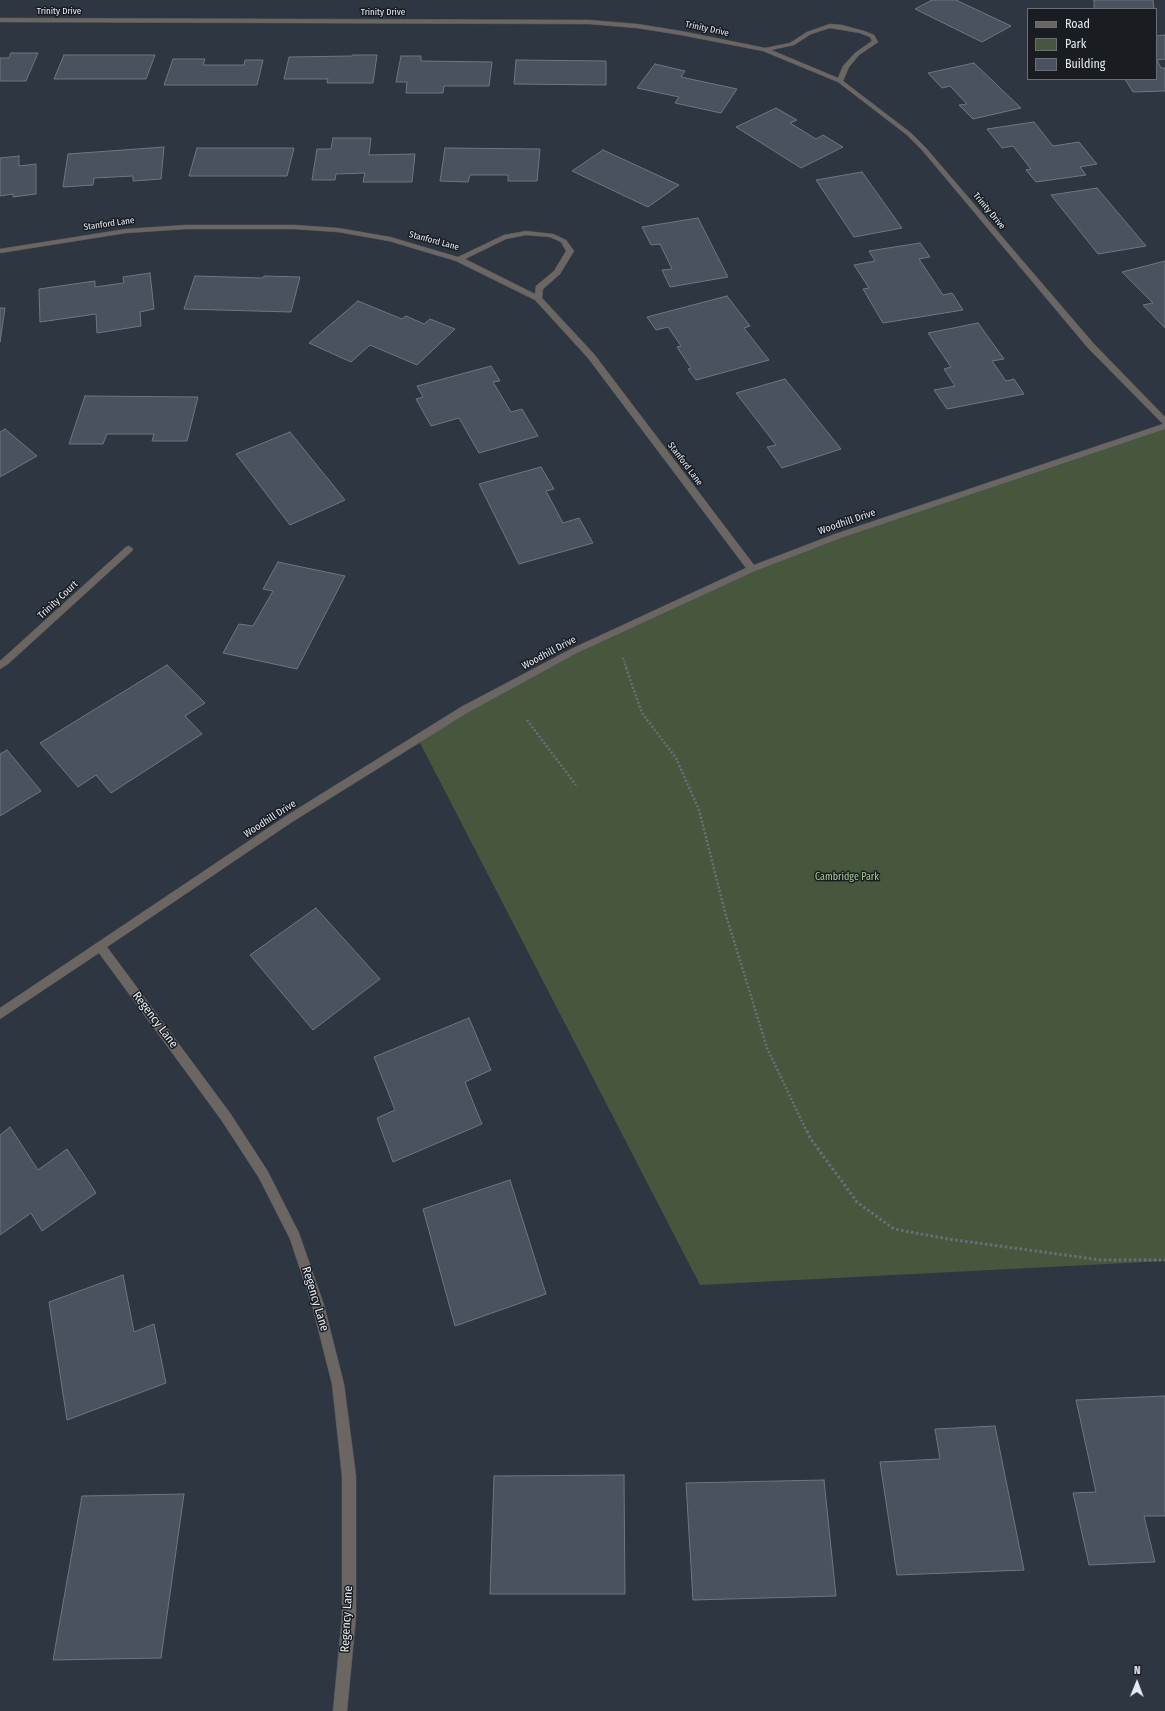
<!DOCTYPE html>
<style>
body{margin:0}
#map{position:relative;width:1165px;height:1711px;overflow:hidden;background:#2d3641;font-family:"Fira Sans Condensed",sans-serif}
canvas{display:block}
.legend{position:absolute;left:1027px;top:8px;width:130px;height:72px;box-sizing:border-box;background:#191d22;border:1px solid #6b6f75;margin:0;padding:5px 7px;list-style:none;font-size:12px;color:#e5ebf2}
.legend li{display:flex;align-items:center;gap:8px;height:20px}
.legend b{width:20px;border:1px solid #6b6f75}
.north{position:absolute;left:1117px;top:1663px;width:40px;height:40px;-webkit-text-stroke:3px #191d22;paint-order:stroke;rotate:1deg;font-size:11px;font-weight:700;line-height:16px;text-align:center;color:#e5ebf2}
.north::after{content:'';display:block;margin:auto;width:14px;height:18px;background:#e5ebf2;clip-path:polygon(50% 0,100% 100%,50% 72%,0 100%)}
</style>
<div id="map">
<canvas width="1165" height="1711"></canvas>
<ul class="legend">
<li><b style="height:5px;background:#6c6662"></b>Road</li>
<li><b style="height:11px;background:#47573e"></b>Park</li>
<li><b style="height:11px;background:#49525e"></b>Building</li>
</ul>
<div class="north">N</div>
</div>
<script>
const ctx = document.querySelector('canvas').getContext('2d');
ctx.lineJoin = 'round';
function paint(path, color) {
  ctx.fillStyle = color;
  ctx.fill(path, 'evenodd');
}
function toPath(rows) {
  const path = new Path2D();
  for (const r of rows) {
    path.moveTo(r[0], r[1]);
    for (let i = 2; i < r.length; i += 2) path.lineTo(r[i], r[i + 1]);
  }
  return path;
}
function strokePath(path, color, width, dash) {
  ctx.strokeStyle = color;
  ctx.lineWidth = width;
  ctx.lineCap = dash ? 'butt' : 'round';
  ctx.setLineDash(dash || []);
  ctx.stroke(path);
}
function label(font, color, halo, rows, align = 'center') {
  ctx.font = font + ' "Fira Sans Condensed",sans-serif';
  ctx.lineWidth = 3;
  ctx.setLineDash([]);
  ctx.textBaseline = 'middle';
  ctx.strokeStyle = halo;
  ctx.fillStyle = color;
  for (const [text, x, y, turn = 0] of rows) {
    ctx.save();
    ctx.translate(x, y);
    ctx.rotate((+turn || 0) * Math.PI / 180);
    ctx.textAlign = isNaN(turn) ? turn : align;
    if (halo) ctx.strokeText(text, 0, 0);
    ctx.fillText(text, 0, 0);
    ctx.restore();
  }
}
paint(toPath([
 [1165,426,1165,1261,700,1285,418,739,613,632,752,569]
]), '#47573e');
const building = toPath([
 [932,0,956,0,1011,26,982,42,915,9,932,0],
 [1094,0,1153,0,1154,9,1094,9,1094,0],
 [1165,35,1165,59,1157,60,1161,68,1165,68,1165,91,1133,92,1125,79,1156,79,1156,36,1165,35],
 [11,53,38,53,26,81,0,81,0,58,9,58,11,53],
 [64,55,155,55,146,79,54,79,64,55],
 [353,55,377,55,373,83,327,83,328,79,284,79,289,57,352,56,353,55],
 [401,56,421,56,421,61,492,62,489,86,444,86,443,93,406,93,407,82,396,82,401,56],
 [173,59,205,59,203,65,244,65,245,60,263,60,257,85,164,85,173,59],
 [516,60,606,61,606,85,514,84,516,60],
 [974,63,1021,108,973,119,959,105,967,104,950,86,942,88,928,73,974,63],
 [655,64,685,71,681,77,737,89,721,113,675,103,679,97,637,88,655,64],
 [776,108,797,120,790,123,816,139,823,135,843,147,801,168,736,127,776,108],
 [1034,122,1053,146,1079,142,1097,164,1080,167,1086,175,1036,182,1026,170,1031,169,1013,146,1002,148,987,129,1034,122],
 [333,138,371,138,369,155,415,154,412,182,363,182,365,173,336,174,335,180,312,180,317,149,331,149,333,138],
 [164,147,161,179,133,181,133,176,94,178,93,185,63,187,68,154,164,147],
 [197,148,294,148,287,176,189,176,197,148],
 [445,148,540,149,537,181,508,181,508,175,470,175,468,182,440,181,445,148],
 [603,150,679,185,648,207,572,171,603,150],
 [19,156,19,166,36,164,36,194,13,197,13,194,0,196,0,158,19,156],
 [862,172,902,228,854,237,816,180,862,172],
 [1097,188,1146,246,1098,254,1051,195,1097,188],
 [698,218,728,277,670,287,662,270,672,269,660,244,651,245,642,227,698,218],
 [920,243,930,257,919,259,943,295,952,293,963,310,883,323,863,289,869,288,854,265,875,261,869,251,920,243],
 [1165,261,1165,328,1143,305,1153,303,1122,272,1165,261],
 [150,273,154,309,140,312,141,326,97,333,96,314,40,322,39,289,95,281,95,287,124,283,123,277,150,273],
 [195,276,263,278,264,276,300,277,291,312,184,309,195,276],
 [727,296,750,326,744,328,769,360,696,380,688,369,691,368,677,347,681,346,668,327,656,330,647,317,727,296],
 [358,301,402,319,406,316,424,324,430,319,455,329,417,365,370,345,351,362,309,343,358,301],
 [0,308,5,308,0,342,0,308],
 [978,323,1004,359,992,361,1006,381,1014,379,1024,394,947,409,934,390,955,386,944,369,951,367,928,333,978,323],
 [491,366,500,381,493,382,511,412,522,409,538,436,479,453,459,418,431,426,416,399,423,397,417,386,491,366],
 [785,379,841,449,782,468,767,447,776,445,736,393,785,379],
 [85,396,198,397,187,441,152,441,154,434,107,434,103,444,69,444,85,396],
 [5,429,37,456,0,477,0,432,5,429],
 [290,432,345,500,290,525,236,454,290,432],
 [541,467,554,489,546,491,563,523,579,518,593,543,519,564,479,484,541,467],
 [278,562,345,576,297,669,223,653,239,624,253,626,273,591,263,589,278,562],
 [167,665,205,703,185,716,202,734,111,793,96,775,78,787,40,743,167,665],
 [7,750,41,791,0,816,0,754,7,750],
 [316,908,380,979,313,1030,250,955,316,908],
 [469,1018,491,1070,465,1082,482,1124,393,1162,377,1118,395,1110,374,1057,469,1018],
 [10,1127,38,1170,67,1149,96,1193,42,1231,31,1213,0,1235,0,1135,10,1127],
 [510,1180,546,1294,455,1326,423,1209,510,1180],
 [123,1275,134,1332,154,1324,166,1383,67,1420,49,1302,123,1275],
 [1165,1396,1165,1516,1144,1516,1155,1562,1089,1565,1073,1493,1096,1492,1076,1400,1165,1396],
 [995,1426,1024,1570,897,1575,880,1462,940,1459,935,1429,995,1426],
 [624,1475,625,1594,490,1594,494,1476,624,1475],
 [824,1480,836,1596,693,1600,686,1483,824,1480],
 [184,1494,161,1658,53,1660,82,1496,184,1494]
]);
paint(building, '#49525e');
strokePath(building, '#6d7784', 1);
const street = toPath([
 [0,18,589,20,637,24,681,31,765,48,790,43,807,32,830,24,842,25,864,31,874,35,878,42,859,55,849,67,843,81,911,133,926,148,1094,344,1165,417,1165,429,841,538,755,571,577,653,467,713,292,822,107,947,230,1113,267,1170,299,1233,324,1305,344,1384,356,1476,356,1617,347,1711,333,1711,342,1617,342,1476,332,1384,312,1305,290,1239,259,1178,222,1121,99,953,0,1019,0,1008,286,816,461,707,571,649,746,568,588,358,535,300,456,261,389,241,338,232,294,229,186,229,126,233,0,253,0,249,126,229,186,225,294,225,338,228,390,237,458,257,504,235,526,231,553,234,566,240,574,251,560,274,543,289,542,298,594,354,754,565,835,534,1163,424,1088,348,922,150,907,135,838,82,763,51,681,35,637,28,589,24,0,22,0,18],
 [830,28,860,33,870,37,872,41,855,53,843,66,838,78,771,50,794,45,811,34,830,28],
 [526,235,550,237,561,242,566,251,554,271,536,286,535,294,465,259,506,239,526,235],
 [129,546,133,549,132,551,8,664,0,669,0,661,126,547,129,546]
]);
strokePath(street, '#4a535d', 1);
strokePath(toPath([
 [623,658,627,669]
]), '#676f78', 2, [1.5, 1.5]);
strokePath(toPath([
 [626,668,642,713,676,758,699,810,725,912,767,1048,807,1132],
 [527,720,576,785]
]), '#676f78', 2.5, [2, 2]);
strokePath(toPath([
 [807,1131,810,1138,857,1202,894,1229,948,1239,1101,1260,1165,1260]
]), '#676f78', 3, [2.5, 2.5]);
paint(street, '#6c6662');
label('9px', '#e5ebf2', '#191d22', [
 ["Trinity Drive",59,11],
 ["Trinity Drive",383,12],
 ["Trinity Drive",707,29,12],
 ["Trinity Drive",989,211,50],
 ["Stanford Lane",109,224,-8],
 ["Stanford Lane",434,241,15],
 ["Stanford Lane",685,464,53]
]);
label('10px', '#e5ebf2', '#191d22', [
 ["Woodhill Drive",847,522,-19],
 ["Trinity Court",58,600,-43],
 ["Woodhill Drive",549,653,-28],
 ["Woodhill Drive",270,819,-33]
]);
label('10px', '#a9ce95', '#191d22', [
 ["Cambridge Park",847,877]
]);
label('12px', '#e5ebf2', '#191d22', [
 ["Regency Lane",155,1020,53],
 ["Regency Lane",315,1299,73],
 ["Regency Lane",347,1619,-87]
]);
</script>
